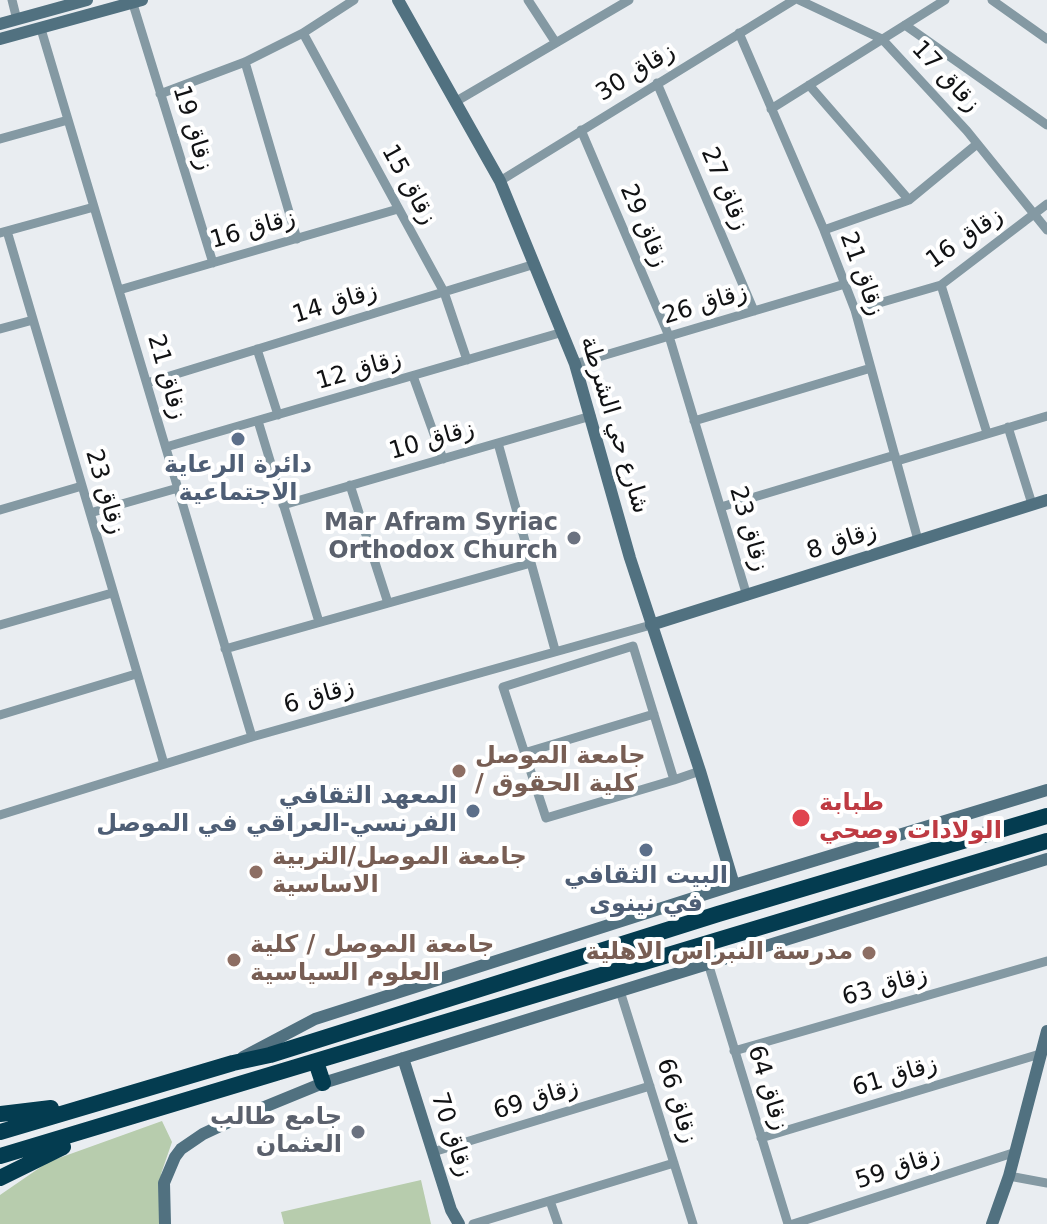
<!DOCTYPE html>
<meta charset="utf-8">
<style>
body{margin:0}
canvas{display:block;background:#e9edf1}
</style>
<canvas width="1047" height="1224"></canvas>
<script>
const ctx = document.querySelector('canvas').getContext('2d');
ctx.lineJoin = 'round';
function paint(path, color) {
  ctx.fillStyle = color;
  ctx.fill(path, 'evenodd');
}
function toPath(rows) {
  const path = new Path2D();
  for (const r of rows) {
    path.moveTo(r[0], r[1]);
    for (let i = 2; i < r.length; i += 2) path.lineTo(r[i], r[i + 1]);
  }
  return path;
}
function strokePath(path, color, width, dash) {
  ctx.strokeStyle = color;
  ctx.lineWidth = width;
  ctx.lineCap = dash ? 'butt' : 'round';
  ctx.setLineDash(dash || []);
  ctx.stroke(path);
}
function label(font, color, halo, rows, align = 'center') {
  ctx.font = font + ' "DejaVu Sans","Noto Naskh Arabic",sans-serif';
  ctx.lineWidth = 8;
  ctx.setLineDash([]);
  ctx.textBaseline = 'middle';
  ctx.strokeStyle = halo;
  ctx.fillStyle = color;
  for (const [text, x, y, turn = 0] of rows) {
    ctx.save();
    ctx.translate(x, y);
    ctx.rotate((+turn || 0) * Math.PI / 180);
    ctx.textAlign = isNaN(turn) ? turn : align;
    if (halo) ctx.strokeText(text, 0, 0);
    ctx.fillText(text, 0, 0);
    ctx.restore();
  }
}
paint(toPath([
 [162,1121,172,1142,161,1174,159,1224,0,1224,0,1195,48,1162],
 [421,1180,431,1224,284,1224,281,1212]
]), '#b7ccad');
strokePath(toPath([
 [12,0,17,20],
 [528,0,556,43],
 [799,0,882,39,967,131,1047,230],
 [992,0,1047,39],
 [133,4,213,263],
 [905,25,1047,125],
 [41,29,252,737],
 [303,33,444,292,467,360],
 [739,33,824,230,855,310,918,540],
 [245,62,297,239],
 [657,83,754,311],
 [809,85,909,200],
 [160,94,245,62,303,33,354,0],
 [455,102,629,0],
 [771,109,945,0],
 [581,130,669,336,747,596],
 [0,139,68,120],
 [500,181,794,0],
 [824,230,909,200,977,144],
 [7,231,164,764],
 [0,233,94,207],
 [941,285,987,433],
 [119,290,398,209],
 [855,310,941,285,1047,204],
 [0,329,33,320],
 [257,349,278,415],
 [575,364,845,284],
 [413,376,443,459],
 [147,383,535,264],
 [258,421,319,622],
 [694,421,871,368],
 [1008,427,1032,504],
 [498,443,555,650],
 [166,447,563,332],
 [897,461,1047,416],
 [350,485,388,603],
 [283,505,591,416],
 [721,507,895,455],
 [0,510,82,486],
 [90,513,178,488],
 [0,625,112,593],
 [225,649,531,563],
 [0,715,136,674],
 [524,753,654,714],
 [674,780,633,646,503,687,546,818,674,780,700,771],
 [0,815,252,737,651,625],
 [708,963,788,1224],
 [620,991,693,1224],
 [734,1051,1047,961],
 [761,1138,1040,1054],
 [433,1152,650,1086],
 [1009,1176,1047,1183],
 [550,1201,558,1224],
 [473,1224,674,1163],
 [793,1224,1016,1152]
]), '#8499a3', 9);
strokePath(toPath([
 [398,0,500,181,575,364,630,558,700,771,734,885],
 [0,24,87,0],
 [0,39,142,0],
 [651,625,1047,500],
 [243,1057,315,1019,734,885,1047,790],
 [403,1058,451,1210,459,1224],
 [165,1224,164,1183,175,1157,181,1149,203,1134,235,1119,323,1083,1047,859],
 [992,1224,1009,1176,1047,1031]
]), '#517180', 12);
strokePath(toPath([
 [316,1062,323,1083],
 [0,1114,51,1108],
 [0,1132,233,1063,270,1055,718,914,1047,816],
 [0,1156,1047,841],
 [0,1178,63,1147]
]), '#043c50', 16);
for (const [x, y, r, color] of [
 [238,439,8,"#5c6f8a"],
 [574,538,8,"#6b7280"],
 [459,771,8,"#8d6e63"],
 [473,811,8,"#5c6f8a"],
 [801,818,10,"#e0444e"],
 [646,850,8,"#5c6f8a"],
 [256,872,8,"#8d6e63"],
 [869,953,8,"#8d6e63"],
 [234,960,8,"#8d6e63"],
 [358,1132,8,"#6b7280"]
]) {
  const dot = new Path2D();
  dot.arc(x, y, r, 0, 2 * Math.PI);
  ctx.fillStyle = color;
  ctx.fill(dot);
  strokePath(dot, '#fff', 3);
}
label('24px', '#111214', '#fff', [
 ["زقاق 30",636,73,-32],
 ["زقاق 17",945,77,47],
 ["زقاق 19",192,128,73],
 ["زقاق 15",408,185,61],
 ["زقاق 27",724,189,67],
 ["زقاق 29",643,226,67],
 ["زقاق 16",253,230,-16],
 ["زقاق 16",965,239,-35],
 ["زقاق 21",861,274,70],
 ["زقاق 14",335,304,-17],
 ["زقاق 26",705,305,-17],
 ["زقاق 12",359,371,-16],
 ["زقاق 21",166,377,74],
 ["شارع حي الشرطة",614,425,73],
 ["زقاق 10",432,441,-16],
 ["زقاق 23",104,492,74],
 ["زقاق 23",748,529,74],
 ["زقاق 8",842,542,-18],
 ["زقاق 6",319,697,-16],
 ["زقاق 63",885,987,-16],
 ["زقاق 61",895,1077,-17],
 ["زقاق 64",767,1088,73],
 ["زقاق 69",536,1100,-17],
 ["زقاق 66",676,1101,73],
 ["زقاق 70",451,1135,72],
 ["زقاق 59",898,1169,-18]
]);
label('bold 24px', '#4e5e75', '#fff', [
 ["دائرة الرعاية",238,466],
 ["الاجتماعية",238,494],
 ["المعهد الثقافي",457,797,"right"],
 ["الفرنسي-العراقي في الموصل",457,825,"right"],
 ["البيت الثقافي",646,877],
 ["في نينوى",646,905]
]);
label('bold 24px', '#5b616d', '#fff', [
 ["Mar Afram Syriac",558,524],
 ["Orthodox Church",558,552],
 ["جامع طالب",342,1118],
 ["العثمان",342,1146]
], 'right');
label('bold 24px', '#785e54', '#fff', [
 ["جامعة الموصل",475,757],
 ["/ كلية الحقوق",475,785],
 ["جامعة الموصل/التربية",272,858],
 ["الاساسية",272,886],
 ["جامعة الموصل / كلية",250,946],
 ["العلوم السياسية",250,974],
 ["مدرسة النبراس الاهلية",853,953,"right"]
], 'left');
label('bold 24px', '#be3a42', '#fff', [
 ["طبابة",819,804],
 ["الولادات وصحي",819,832]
], 'left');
</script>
